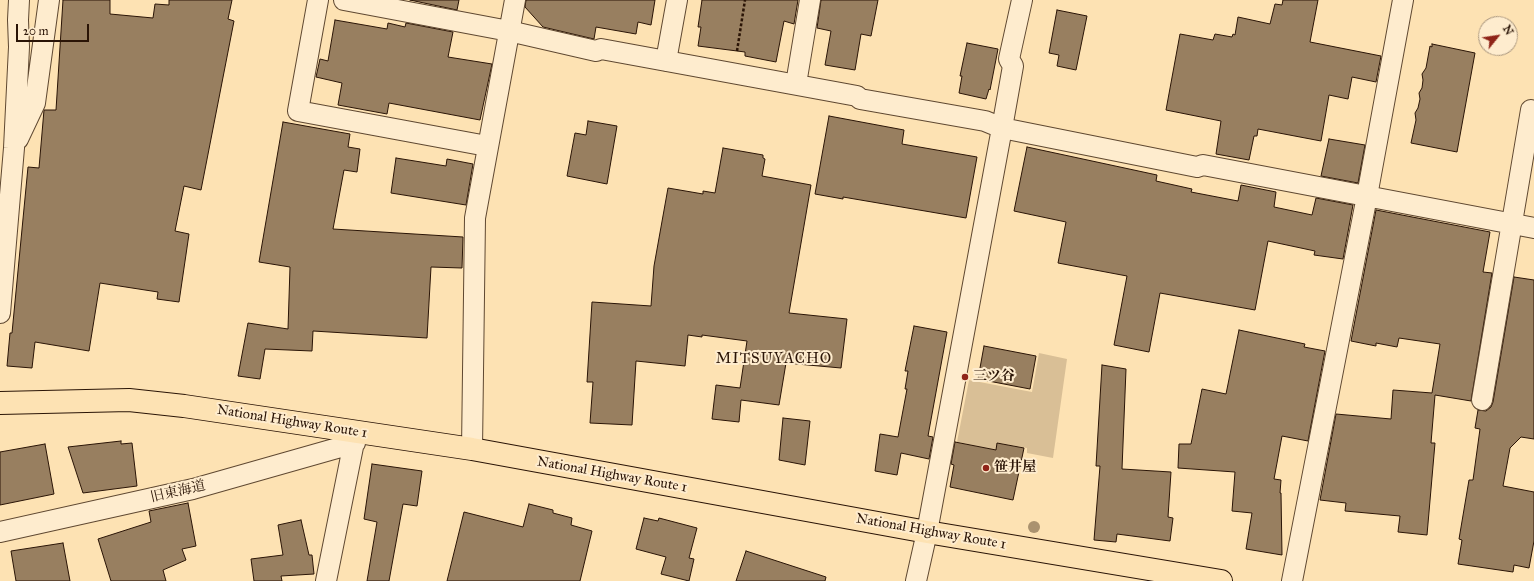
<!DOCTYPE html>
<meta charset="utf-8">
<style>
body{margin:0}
#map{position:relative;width:1534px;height:581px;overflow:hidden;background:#fde2b3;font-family:"IM FELL Great Primer",serif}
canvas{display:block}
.north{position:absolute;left:1478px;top:16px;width:40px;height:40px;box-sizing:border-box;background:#feecce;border:1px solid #a9967e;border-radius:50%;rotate:60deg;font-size:11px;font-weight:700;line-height:16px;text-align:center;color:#2a1406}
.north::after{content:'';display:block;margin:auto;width:14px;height:18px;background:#8f2418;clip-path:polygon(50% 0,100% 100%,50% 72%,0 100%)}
.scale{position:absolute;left:16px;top:24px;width:73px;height:18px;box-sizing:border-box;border:2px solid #2a1406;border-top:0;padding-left:5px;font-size:12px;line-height:14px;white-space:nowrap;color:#2a1406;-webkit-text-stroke:3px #feecce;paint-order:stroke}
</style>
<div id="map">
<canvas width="1534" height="581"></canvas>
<div class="north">N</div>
<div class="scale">20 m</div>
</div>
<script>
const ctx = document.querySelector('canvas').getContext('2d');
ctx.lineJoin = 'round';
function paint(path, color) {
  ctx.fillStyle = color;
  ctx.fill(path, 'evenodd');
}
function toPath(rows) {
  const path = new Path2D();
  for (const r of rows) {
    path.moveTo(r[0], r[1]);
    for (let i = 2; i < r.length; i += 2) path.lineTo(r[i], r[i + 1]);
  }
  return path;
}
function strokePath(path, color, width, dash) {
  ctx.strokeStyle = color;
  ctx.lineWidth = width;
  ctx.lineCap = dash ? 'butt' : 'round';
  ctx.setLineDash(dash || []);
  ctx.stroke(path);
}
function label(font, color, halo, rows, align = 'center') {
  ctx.font = font + ' "IM FELL Great Primer","Noto Serif JP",serif';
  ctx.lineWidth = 4;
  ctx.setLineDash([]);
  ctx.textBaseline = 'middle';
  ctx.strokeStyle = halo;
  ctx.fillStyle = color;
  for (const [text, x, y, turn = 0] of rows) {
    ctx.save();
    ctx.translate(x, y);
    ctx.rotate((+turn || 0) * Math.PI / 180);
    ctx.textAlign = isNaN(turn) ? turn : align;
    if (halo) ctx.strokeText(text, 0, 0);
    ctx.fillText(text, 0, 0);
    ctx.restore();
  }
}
paint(toPath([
 [1039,353,1067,359,1053,458,1027,453,1027,448,998,443,996,450,957,442,969,380,1032,392]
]), '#d9bf96');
const building = toPath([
 [63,0,110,0,110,14,153,18,155,4,169,5,169,0,232,0,228,19,234,21,201,190,184,186,175,231,189,234,179,302,157,299,158,292,100,283,89,351,35,342,32,368,7,366,10,333,12,333,28,167,39,168,44,110,56,110,63,0],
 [410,0,459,0,457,10,410,0],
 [526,0,655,0,651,25,638,22,636,34,596,27,594,39,543,27,525,7,526,0],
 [702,0,798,0,794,24,784,21,776,62,745,56,745,52,698,46,701,27,698,27,702,0],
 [821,0,878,0,871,36,861,34,855,70,825,65,831,31,817,28,821,0],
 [1283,0,1318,0,1310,42,1381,56,1376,82,1352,77,1348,99,1329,95,1321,141,1258,129,1257,136,1254,136,1249,160,1216,154,1221,121,1166,110,1180,34,1213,40,1215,34,1232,37,1233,34,1235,35,1238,17,1270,24,1275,4,1282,5,1283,0],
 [1057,10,1087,16,1076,70,1057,66,1059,55,1049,53,1057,10],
 [335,20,387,29,388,23,405,27,406,23,453,32,448,57,492,64,480,120,389,103,387,114,338,105,342,83,316,77,320,59,328,61,335,20],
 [967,43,998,49,990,90,989,89,986,99,959,93,962,76,960,76,967,43],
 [1432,44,1475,53,1457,152,1411,143,1416,120,1415,113,1418,108,1420,99,1419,93,1422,88,1423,80,1422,74,1426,68,1430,46,1432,47,1432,44],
 [829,116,904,130,902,144,977,157,966,218,843,197,843,199,815,194,829,116],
 [588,121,617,126,607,184,567,176,575,133,586,135,588,121],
 [283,122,350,134,348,147,360,149,357,172,344,170,333,229,463,237,462,268,431,267,427,338,313,331,312,351,265,349,260,379,238,376,248,323,288,329,290,267,259,262,283,122],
 [1329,139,1365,145,1358,183,1321,176,1329,139],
 [1027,147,1157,175,1156,181,1192,189,1191,192,1238,201,1241,185,1276,192,1274,207,1312,215,1316,198,1353,205,1343,259,1314,255,1315,251,1268,241,1255,310,1160,293,1149,352,1114,345,1127,276,1058,263,1066,222,1014,211,1027,147],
 [723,148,763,155,763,158,765,159,762,176,811,185,789,313,847,319,841,368,786,363,779,405,741,400,739,422,712,419,716,385,740,388,747,341,702,335,702,337,688,335,685,366,636,361,632,425,590,423,593,382,587,382,592,302,651,306,654,266,668,188,703,194,703,191,715,193,723,148],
 [396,158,446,166,447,159,473,164,466,205,391,193,396,158],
 [1376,210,1490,232,1483,272,1492,273,1471,401,1435,395,1431,443,1435,443,1427,535,1398,532,1400,516,1345,511,1346,503,1320,500,1336,414,1391,419,1393,390,1432,393,1440,344,1399,338,1397,347,1376,343,1376,346,1351,341,1376,210],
 [1514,277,1534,280,1534,439,1521,437,1510,448,1503,486,1534,492,1534,541,1529,568,1514,565,1513,572,1458,564,1462,540,1459,539,1469,480,1473,480,1480,429,1475,428,1478,410,1486,411,1491,407,1493,402,1514,277],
 [914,326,947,332,928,436,933,437,929,459,901,453,897,475,875,471,880,434,898,437,907,389,905,389,908,371,905,371,914,326],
 [1239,330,1305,344,1304,347,1325,351,1308,441,1282,436,1274,479,1281,480,1280,493,1281,493,1282,555,1246,549,1252,513,1232,511,1235,472,1178,468,1179,444,1191,444,1202,389,1226,394,1239,330],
 [984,346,1036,356,1030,389,978,379,984,346],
 [1102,365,1126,369,1122,469,1171,472,1168,517,1173,518,1170,541,1117,534,1116,542,1094,540,1100,466,1096,466,1102,365],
 [783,418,810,421,805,465,779,460,783,418],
 [121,441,121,444,132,443,137,486,83,493,68,447,121,441],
 [955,442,996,450,997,443,1024,448,1013,500,950,487,954,465,951,464,955,442],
 [45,444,54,494,0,505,0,452,45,444],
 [372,464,422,471,417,506,403,504,389,581,367,581,377,522,364,519,372,464],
 [188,503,196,546,182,549,186,560,163,570,166,581,111,581,98,539,151,522,149,511,188,503],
 [529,504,553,510,553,513,572,518,571,525,592,531,580,581,447,581,464,512,523,527,529,504],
 [644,518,658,521,659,518,697,528,689,558,694,559,689,581,661,574,666,557,636,549,644,518],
 [301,520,309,555,312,555,314,574,281,576,282,581,254,581,251,559,283,555,278,525,301,520],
 [63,543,70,581,16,581,11,551,63,543],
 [746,551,826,577,825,581,736,581,746,551]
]);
paint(building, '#987f60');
strokePath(building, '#2a1406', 1);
const street = toPath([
 [318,0,298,111,487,146],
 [344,0,509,31,596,51,601,49,857,96,860,99,985,121,1002,128,1197,167,1203,165,1534,228],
 [666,61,677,0],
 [796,84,810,0],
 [18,139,35,103,49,0],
 [0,313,14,148,19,47,18,20,19,0],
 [1482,400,1531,110],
 [472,449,475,218,515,0],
 [0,532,193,489,355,443],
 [326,581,356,432],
 [916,581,927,532,1002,128,1013,66,1009,59,1022,0],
 [1292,581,1367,196,1403,0]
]);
const highway = toPath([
 [0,403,129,400,184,406,472,449,927,532,1221,581]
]);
strokePath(street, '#5f4831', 22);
strokePath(highway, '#2a1406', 24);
strokePath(toPath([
 [737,51,745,0]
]), '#2a1406', 2.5, [3, 2]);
strokePath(street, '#feecce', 20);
strokePath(highway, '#fde2b3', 22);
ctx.fillStyle = '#aa926f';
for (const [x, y] of [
 [1034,527]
]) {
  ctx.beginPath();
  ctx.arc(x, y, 6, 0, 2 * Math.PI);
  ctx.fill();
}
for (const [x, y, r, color] of [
 [965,377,4,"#8f2418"],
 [986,468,4,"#8f2418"]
]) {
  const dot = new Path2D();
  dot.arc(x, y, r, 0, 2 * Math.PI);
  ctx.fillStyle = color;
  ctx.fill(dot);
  strokePath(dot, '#feecce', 1.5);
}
label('bold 14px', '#2a1406', '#feecce', [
 ["三ツ谷",973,377],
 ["笹井屋",994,468]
], 'left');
label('14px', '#2a1406', '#feecce', [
 ["National Highway Route 1",292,422,9],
 ["National Highway Route 1",612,475,10],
 ["旧東海道",178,492,-13],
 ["National Highway Route 1",931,532,10]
]);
ctx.letterSpacing = '1px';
label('15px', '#2a1406', '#feecce', [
 ["MITSUYACHO",774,359]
]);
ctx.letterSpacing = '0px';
</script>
